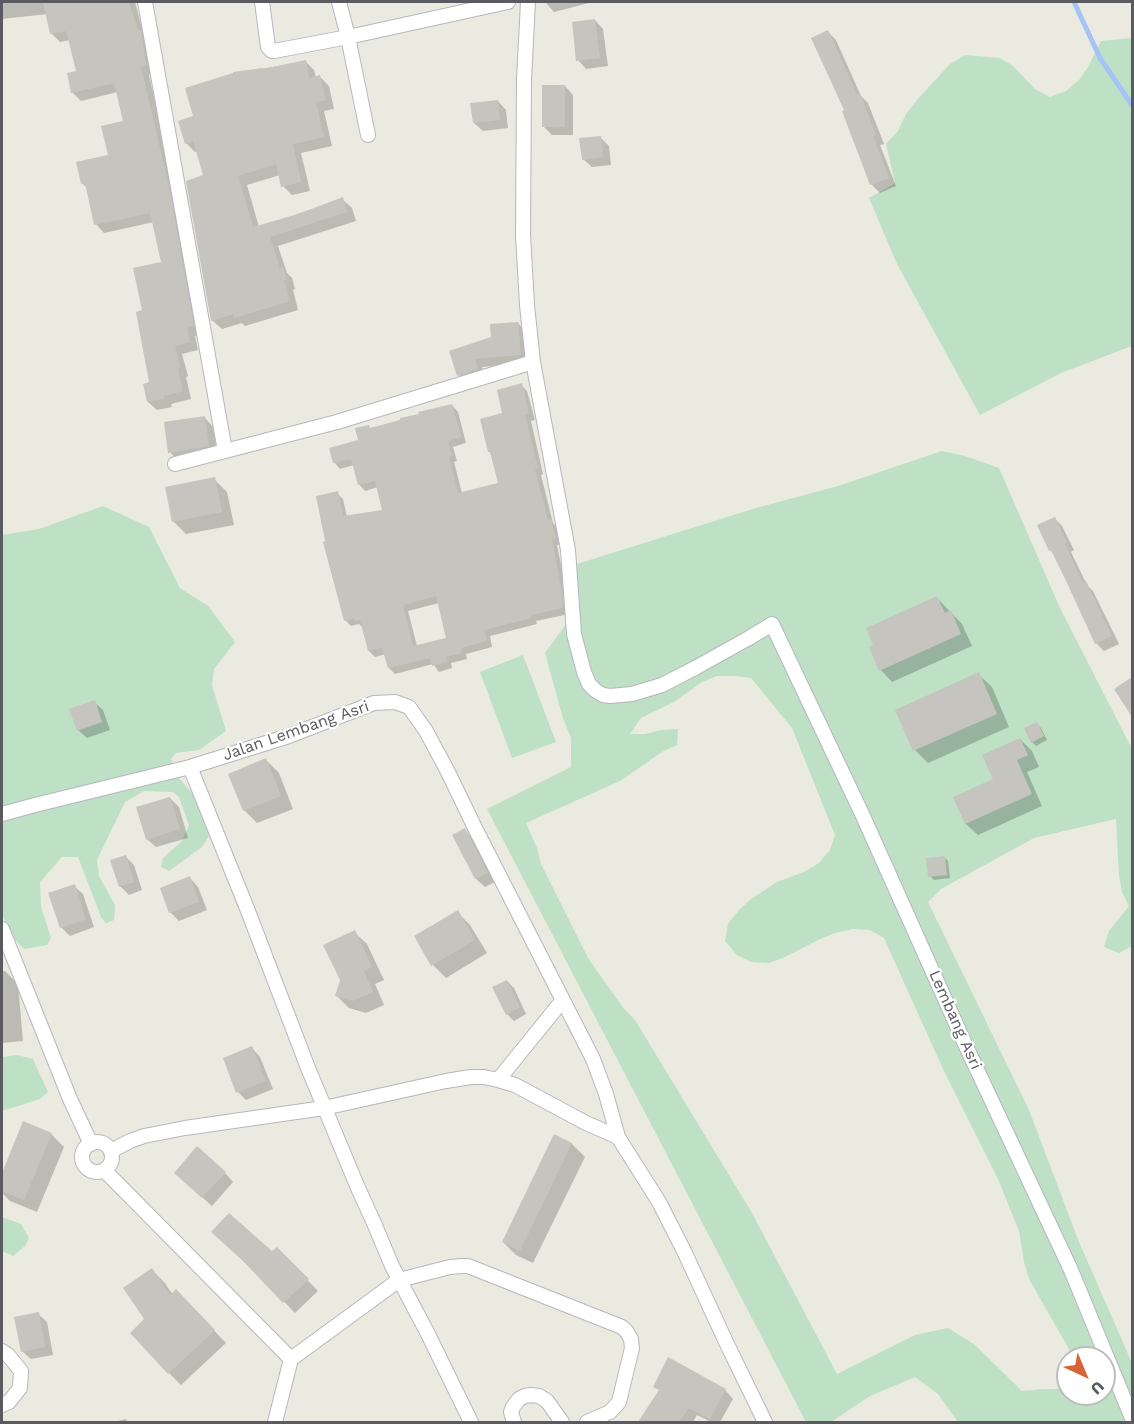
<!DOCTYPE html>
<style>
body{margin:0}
#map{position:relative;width:1134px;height:1424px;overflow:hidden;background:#eaeae0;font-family:"Work Sans",sans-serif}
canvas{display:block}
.frame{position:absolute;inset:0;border:3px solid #595b60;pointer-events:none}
.north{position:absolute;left:1056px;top:1346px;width:60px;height:60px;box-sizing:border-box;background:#fff;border:2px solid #bdbdbf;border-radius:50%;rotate:136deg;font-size:16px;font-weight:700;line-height:24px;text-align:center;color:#595b60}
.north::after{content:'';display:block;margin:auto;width:21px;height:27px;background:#d76439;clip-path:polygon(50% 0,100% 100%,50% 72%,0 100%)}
</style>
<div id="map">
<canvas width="1134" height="1424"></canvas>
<div class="frame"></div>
<div class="north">U</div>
</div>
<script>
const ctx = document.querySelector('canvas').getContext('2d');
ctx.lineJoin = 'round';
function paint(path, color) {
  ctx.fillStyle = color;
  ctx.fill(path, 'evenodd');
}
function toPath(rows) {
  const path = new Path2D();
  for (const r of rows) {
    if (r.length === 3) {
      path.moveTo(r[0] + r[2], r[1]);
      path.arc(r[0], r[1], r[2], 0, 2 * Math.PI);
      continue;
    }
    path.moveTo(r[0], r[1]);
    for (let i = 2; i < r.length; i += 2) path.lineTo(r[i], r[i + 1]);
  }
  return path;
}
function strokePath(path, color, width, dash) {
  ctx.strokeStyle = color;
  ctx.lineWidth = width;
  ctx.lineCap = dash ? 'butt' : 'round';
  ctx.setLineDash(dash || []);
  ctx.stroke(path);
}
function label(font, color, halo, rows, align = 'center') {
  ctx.font = font + ' "Work Sans",sans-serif';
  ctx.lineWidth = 4.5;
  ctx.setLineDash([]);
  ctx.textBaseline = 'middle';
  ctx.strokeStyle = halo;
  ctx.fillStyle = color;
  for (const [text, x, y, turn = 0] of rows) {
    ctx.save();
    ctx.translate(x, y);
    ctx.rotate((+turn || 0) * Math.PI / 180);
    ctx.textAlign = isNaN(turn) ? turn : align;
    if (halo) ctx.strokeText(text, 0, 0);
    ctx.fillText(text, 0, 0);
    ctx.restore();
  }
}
paint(toPath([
 [1132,38,1132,346,1061,373,980,415,897,264,869,198,895,183,886,144,898,131,906,114,917,100,950,64,965,55,1000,58,1013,66,1035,89,1050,97,1066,91,1079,80,1088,67,1101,41],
 [942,451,965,456,999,468,1060,608,1132,749,1132,946,1119,953,1104,947,1109,931,1129,906,1122,892,1119,875,1116,819,1034,838,941,889,928,902,1029,1110,1079,1242,1132,1363,1132,1422,958,1422,938,1394,915,1377,870,1396,831,1422,806,1422,487,809,571,767,571,738,563,718,545,653,577,609,577,564,756,508,838,486],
 [717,676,735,676,751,678,792,728,835,835,830,850,819,863,806,871,777,882,751,899,739,910,728,924,725,941,737,955,751,962,769,963,785,957,818,940,835,933,853,929,870,930,884,938,943,1069,998,1179,1019,1231,1024,1262,1029,1279,1074,1358,1104,1358,1104,1394,1068,1394,1068,1384,1059,1389,1043,1389,1022,1391,975,1345,948,1328,915,1335,837,1374,752,1213,635,1020,624,1009,588,958,541,864,537,848,526,823,620,781,662,752,677,745,678,729,661,730,645,734,630,734,641,718,674,702,702,682],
 [103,506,149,527,180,588,208,606,235,642,214,669,212,685,226,731,199,750,176,753,171,759,179,778,205,809,211,833,202,847,169,871,161,867,163,858,182,841,189,825,179,797,173,792,144,791,125,802,97,860,99,876,115,905,114,920,106,923,101,917,78,857,62,857,40,882,41,907,51,938,47,945,24,949,9,933,3,916,2,915,2,535,39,529],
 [523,655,556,742,512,758,480,672],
 [17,1055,33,1059,48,1092,40,1099,2,1111,2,1057],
 [2,1217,21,1224,29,1238,25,1246,13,1256,2,1251]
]), '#bee0c5');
paint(toPath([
 [2,2,135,2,154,74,149,75,177,196,201,334,195,336,198,350,182,354,188,376,186,377,191,399,171,404,172,407,157,410,148,402,151,384,144,312,163,263,154,222,104,233,96,224,88,189,83,184,78,163,110,156,125,123,118,92,81,101,72,92,77,72,70,40,60,42,52,34,48,14,2,19],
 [545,2,593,2,554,12],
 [595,20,603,29,608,66,586,69,578,60],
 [828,32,836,40,861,96,868,103,884,144,880,145,896,186,880,193,871,184,846,111],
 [305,61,314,70,316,78,320,77,329,86,334,109,324,111,332,146,301,153,310,191,292,195,283,186,280,175,247,185,259,227,342,199,352,208,356,221,278,246,287,273,292,278,295,289,293,290,298,310,245,326,242,323,222,329,212,320,205,176,197,151,195,152,186,143,195,117,262,69],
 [565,86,573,95,573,135,552,135,544,127],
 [498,101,506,110,508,128,483,131,474,123],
 [600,137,609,146,611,165,592,167,583,159],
 [518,323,526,332,529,363,482,367,486,378,467,383,459,375,493,338],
 [521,385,527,391,535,420,531,421,543,474,541,475,553,523,557,527,561,544,557,545,568,600,569,614,536,621,537,624,490,636,492,647,466,654,467,659,451,663,452,668,439,672,433,664,395,674,389,668,386,654,375,657,369,651,362,627,359,624,351,626,345,620,337,493,343,499,347,517,384,511,378,487,365,491,359,484,354,465,340,469,334,462,360,441,369,427,371,429,452,405,458,412,466,443,453,447,457,461,454,462,462,493,500,485,492,454,489,451,504,414],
 [439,603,448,639,417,646,408,611],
 [205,418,213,427,217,454,178,461,170,452],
 [214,479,227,492,234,525,186,534,173,521],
 [1054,518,1062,526,1074,550,1071,552,1087,585,1093,591,1119,644,1104,651,1097,644,1069,583,1054,554,1050,550],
 [937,598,962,624,972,646,892,682,881,670],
 [978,674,992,687,1009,727,928,763,915,750],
 [94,702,103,710,110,730,87,738,78,730],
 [1037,724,1041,728,1047,740,1036,746,1032,742],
 [1020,739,1032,751,1039,767,1027,772,1042,806,978,835,966,824,955,798,995,780],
 [266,760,279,773,293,809,257,823,244,810],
 [170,798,179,807,188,838,156,847,147,839],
 [465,830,473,839,495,882,485,887,476,879,454,835],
 [125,856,134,865,142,890,129,895,120,886],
 [944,857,948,861,950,878,934,880,930,876],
 [190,878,198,887,207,910,179,921,170,912],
 [74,886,83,894,94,927,70,936,61,927],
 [457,912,470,925,487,953,446,978,433,965],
 [354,932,367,944,384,980,375,984,384,1005,366,1013,349,1008,337,996],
 [2,971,5,971,18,984,23,1041,2,1043],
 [507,981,514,988,526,1014,514,1021,507,1014],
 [252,1048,260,1057,273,1089,246,1100,238,1092],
 [24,1123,51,1134,64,1147,37,1212,10,1201,2,1193,2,1177],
 [555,1136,572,1144,585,1157,533,1263,516,1255,503,1242],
 [225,1173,233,1182,212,1206,184,1181],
 [277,1249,318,1291,295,1313,252,1268],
 [152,1270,164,1282,173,1295,188,1303,226,1343,181,1385,169,1373,146,1320],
 [38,1314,47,1322,53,1355,31,1359,22,1351],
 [655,1386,725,1390,733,1399,720,1422,711,1422,697,1415,693,1422,639,1422,660,1391],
 [125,1419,129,1422,115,1422]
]), '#0003');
strokePath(toPath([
 [1074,2,1100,58,1132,105]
]), '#a5c3f6', 5);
paint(toPath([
 [43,2,129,2,138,31,141,30,146,66,141,67,169,186,194,326,187,328,190,342,175,346,180,368,178,369,183,391,164,396,164,399,147,402,143,384,149,382,136,312,142,310,133,268,161,262,150,213,94,225,85,183,81,184,76,162,108,155,101,126,123,121,114,83,71,93,67,73,76,71,66,31,50,34],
 [595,19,600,58,576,61,572,22],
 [828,30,857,94,860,93,876,135,873,136,889,178,870,185,842,111,844,110,811,38],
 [306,60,309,78,320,75,326,100,316,102,324,137,293,144,301,182,281,187,276,164,238,176,253,227,298,214,343,197,347,212,270,237,280,268,283,267,287,280,284,281,290,301,234,318,233,314,211,321,186,181,203,175,193,141,185,144,178,121,193,116,185,88,233,73,233,72,263,68,263,69],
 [542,85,565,85,565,127,542,127],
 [498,100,500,120,473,123,470,103],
 [601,136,603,157,582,160,579,138],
 [518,322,521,355,475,359,478,369,457,376,449,351,491,337,490,324],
 [522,383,529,414,525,415,538,468,535,469,548,520,551,519,556,538,552,539,562,592,563,608,531,615,531,618,484,630,487,641,461,648,462,653,446,657,447,662,432,666,430,658,388,668,382,648,368,651,360,620,354,621,354,618,344,621,323,542,325,541,316,496,338,491,343,516,382,510,375,481,358,485,351,459,333,463,329,448,358,440,355,428,369,425,370,428,400,420,400,418,419,414,418,412,452,404,461,437,448,441,452,455,449,456,458,493,498,483,490,452,488,452,480,419,502,413,497,390],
 [436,596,446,638,413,646,403,605],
 [205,416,209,446,168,453,164,422],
 [215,477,222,512,172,522,165,487],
 [1055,517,1067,542,1065,544,1083,583,1086,581,1112,636,1095,644,1067,583,1051,550,1049,551,1037,525],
 [937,596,945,613,951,610,961,634,879,671,869,647,873,645,866,628],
 [979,672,997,714,913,751,895,710],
 [1132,677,1132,717,1114,689],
 [95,700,102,722,77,731,69,709],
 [1037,722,1044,736,1031,743,1024,728],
 [1020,738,1028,755,1017,760,1032,794,965,824,953,797,993,779,982,755],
 [266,758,281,796,243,811,228,774],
 [170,797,180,829,146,840,136,807],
 [465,828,488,873,475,879,452,835],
 [126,855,134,882,119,887,110,860],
 [945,856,947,875,928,877,926,858],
 [190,876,199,902,169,913,160,888],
 [75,884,86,919,60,928,48,893],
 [458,910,475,940,431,966,414,936],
 [355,930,372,967,364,971,373,992,352,1001,335,996,340,980,323,945],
 [507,980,520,1007,506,1015,492,987],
 [252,1046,266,1081,236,1093,223,1058],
 [23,1121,52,1133,24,1200,2,1191,2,1173],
 [554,1134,572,1143,520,1251,502,1242],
 [197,1146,226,1172,202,1198,174,1173],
 [229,1213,272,1251,277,1247,309,1279,283,1303,243,1261,211,1232],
 [152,1268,170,1295,176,1289,215,1330,168,1374,130,1333,144,1319,123,1288],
 [39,1312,45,1347,21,1352,14,1317],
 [668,1357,726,1389,710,1419,689,1408,679,1422,638,1422,659,1390,653,1387]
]), '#c6c4be');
const minor = toPath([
 [145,2,225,451],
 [262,2,268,47,272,51,274,51,348,37,508,2],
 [339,2,348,37,368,135],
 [528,2,524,79,523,235,527,305,533,362,568,550,574,634,584,672,589,684,596,691,603,695,610,696,632,694,662,685,695,668,749,638,772,624,863,816,965,1044,1071,1270,1132,1418],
 [175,464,337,422,533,362],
 [190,767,248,911,308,1068,358,1188,374,1223,392,1266,427,1332,471,1422],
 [2,814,35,805,190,767,289,736,374,703,395,702,409,707,426,731,448,772,476,830,593,1059,606,1094,618,1137],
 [2,929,70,1099,91,1144],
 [498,1080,562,1001],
 [97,1157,15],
 [111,1151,130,1141,144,1136,185,1128,324,1108,446,1081,471,1077,484,1077,498,1080,515,1085,586,1123,618,1137,659,1202,684,1251,726,1342,765,1422],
 [104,1170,291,1359],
 [2,1351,8,1355,21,1371,20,1388,9,1402,2,1405],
 [275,1422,291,1359,399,1280,450,1267,462,1266,468,1266,622,1327,627,1332,631,1339,632,1348,619,1402,610,1412,587,1422],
 [514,1422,511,1412,513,1407,519,1399,525,1396,531,1395,539,1396,547,1401,562,1422]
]);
strokePath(minor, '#b6b7bc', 16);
strokePath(minor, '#fff', 14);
label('16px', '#595b60', '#fff', [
 ["Jalan Lembang Asri",296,731,-19],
 ["Lembang Asri",955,1020,66]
]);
</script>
